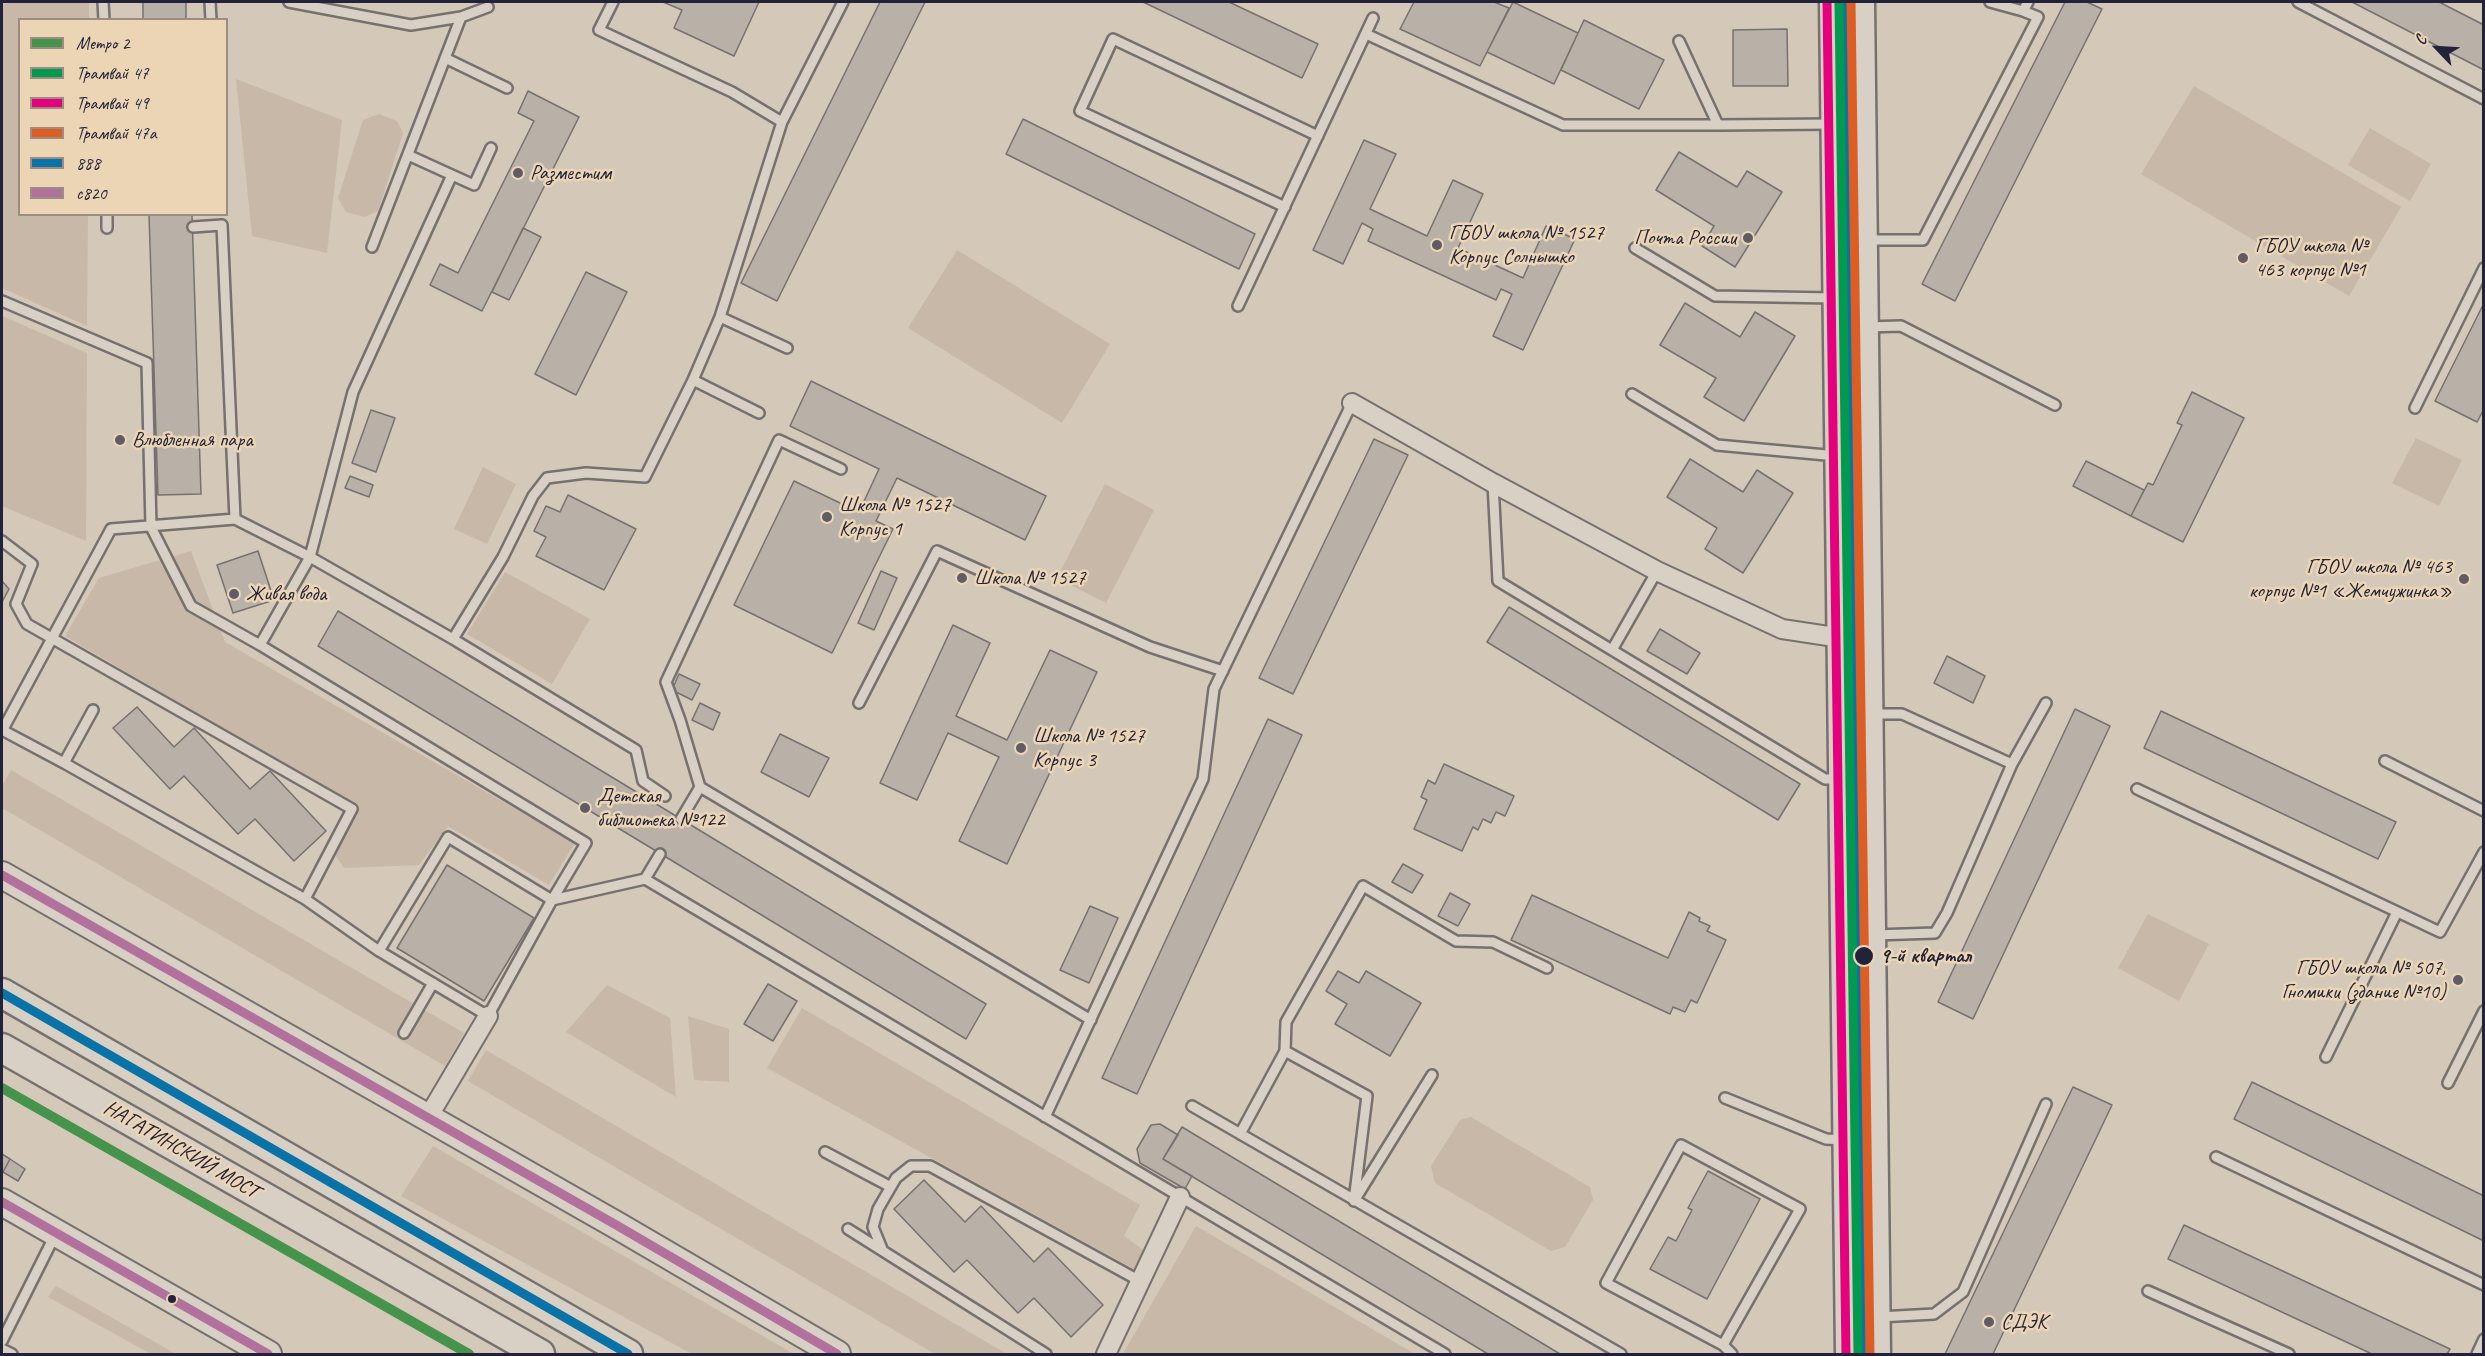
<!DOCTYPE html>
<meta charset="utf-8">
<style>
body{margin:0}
#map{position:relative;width:2485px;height:1356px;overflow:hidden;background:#d4c8b8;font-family:Caveat,sans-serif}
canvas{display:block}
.frame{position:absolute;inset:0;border:3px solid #22223b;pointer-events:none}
.legend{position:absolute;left:18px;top:18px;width:210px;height:198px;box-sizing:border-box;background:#ebd5b4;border:2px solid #9b8d84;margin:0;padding:8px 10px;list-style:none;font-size:18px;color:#22223b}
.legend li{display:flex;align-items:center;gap:12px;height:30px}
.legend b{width:30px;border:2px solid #9b8d84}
.north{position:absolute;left:2407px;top:18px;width:60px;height:60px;-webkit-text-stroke:4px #ebd5b4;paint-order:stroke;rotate:295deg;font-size:16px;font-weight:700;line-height:24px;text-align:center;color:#22223b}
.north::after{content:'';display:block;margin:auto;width:21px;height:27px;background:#22223b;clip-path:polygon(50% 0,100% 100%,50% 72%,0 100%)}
</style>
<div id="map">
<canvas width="2485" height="1356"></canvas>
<div class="frame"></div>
<ul class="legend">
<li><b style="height:8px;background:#46944b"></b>Метро 2</li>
<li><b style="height:8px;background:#03994f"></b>Трамвай 47</li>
<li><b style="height:8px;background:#e5007d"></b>Трамвай 49</li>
<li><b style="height:8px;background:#dd5e24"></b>Трамвай 47а</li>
<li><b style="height:8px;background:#0973a7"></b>888</li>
<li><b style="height:8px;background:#b2709d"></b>с820</li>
</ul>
<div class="north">С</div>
</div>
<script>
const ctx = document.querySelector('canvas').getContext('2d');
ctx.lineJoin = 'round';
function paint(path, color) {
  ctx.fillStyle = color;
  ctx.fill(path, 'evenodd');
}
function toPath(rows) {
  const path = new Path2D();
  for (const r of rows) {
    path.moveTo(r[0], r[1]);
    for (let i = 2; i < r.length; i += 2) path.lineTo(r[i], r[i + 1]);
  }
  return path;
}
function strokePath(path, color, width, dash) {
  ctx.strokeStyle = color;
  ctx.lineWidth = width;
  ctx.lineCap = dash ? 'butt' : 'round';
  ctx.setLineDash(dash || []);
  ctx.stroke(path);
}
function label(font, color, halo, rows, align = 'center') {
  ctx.font = font + ' Caveat,sans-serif';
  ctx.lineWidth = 5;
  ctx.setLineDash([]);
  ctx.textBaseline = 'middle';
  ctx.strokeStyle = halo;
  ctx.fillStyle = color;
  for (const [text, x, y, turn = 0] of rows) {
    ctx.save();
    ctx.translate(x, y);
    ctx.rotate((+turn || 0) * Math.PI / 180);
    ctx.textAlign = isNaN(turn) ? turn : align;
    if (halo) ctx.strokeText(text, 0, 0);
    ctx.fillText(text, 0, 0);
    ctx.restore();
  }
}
paint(toPath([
 [2,2,89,2,89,19,20,20,20,214,88,215,87,326,2,288],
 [236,79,342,120,327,253,252,236],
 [2194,86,2401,207,2349,296,2141,174],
 [379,114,397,121,403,133,378,211,364,217,346,212,338,198,363,120],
 [2370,128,2431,164,2410,201,2348,165],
 [957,250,1110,344,1062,423,908,328],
 [2,316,87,353,86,541,2,506],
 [2416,438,2462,460,2439,506,2392,483],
 [483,467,516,484,487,544,454,529],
 [1105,484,1154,510,1106,603,1057,578],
 [191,551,225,642,575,843,549,885,448,826,419,865,344,868,335,855,359,808,65,636,99,578],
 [505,572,590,619,552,684,467,634],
 [11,770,464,1033,445,1066,2,808,2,786],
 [2148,914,2209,944,2179,1001,2118,968],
 [607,985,670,1018,676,1097,566,1032],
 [802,1008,1140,1205,1124,1236,1146,1252,1136,1270,767,1068],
 [688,1016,729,1029,729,1082,694,1080],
 [486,1050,1007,1354,935,1354,468,1081],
 [1471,1117,1590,1187,1593,1200,1565,1247,1551,1251,1435,1183,1431,1166,1460,1120],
 [433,1146,794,1354,692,1354,401,1196],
 [1196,1226,1415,1354,1123,1354],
 [56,1286,176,1354,151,1354,48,1297]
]), '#c8b8a7');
const building = toPath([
 [143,2,186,2,186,20,143,20,143,2],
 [663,2,759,2,734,56,674,28,682,10,663,2],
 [880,2,925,2,777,301,741,283,880,2],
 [1143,2,1229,2,1318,44,1302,78,1143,2],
 [1414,2,1494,2,1509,8,1480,66,1400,29,1414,2],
 [1513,2,1578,33,1554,84,1487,52,1513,2],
 [2065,2,2087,2,2102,9,1955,301,1922,284,2065,2],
 [2352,2,2439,2,2484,25,2484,70,2352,2],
 [1584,20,1664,60,1639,109,1561,70,1584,20],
 [1787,29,1788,86,1733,86,1733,30,1787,29],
 [528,91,579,117,482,311,430,285,440,264,458,273,534,121,518,113,528,91],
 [1023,119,1255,234,1239,269,1006,154,1023,119],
 [1364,140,1396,154,1370,209,1427,236,1453,180,1483,194,1458,248,1523,278,1546,226,1575,239,1523,350,1493,336,1512,294,1501,289,1496,300,1368,241,1373,229,1362,223,1343,264,1313,250,1364,140],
 [1679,152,1737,187,1747,171,1782,192,1735,267,1702,246,1714,226,1656,190,1679,152],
 [149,214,192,214,201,494,158,495,149,214],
 [523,228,541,237,509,300,492,292,523,228],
 [586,272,627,292,576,395,535,374,586,272],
 [1685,303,1740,337,1755,312,1795,336,1744,421,1704,397,1716,378,1660,345,1685,303],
 [2484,303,2484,409,2477,422,2435,401,2484,303],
 [811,381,1046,496,1025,540,897,478,876,521,893,529,832,653,734,605,794,481,859,512,879,469,790,426,811,381],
 [2192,392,2244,418,2183,542,2131,516,2148,483,2153,485,2182,425,2177,423,2192,392],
 [371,410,395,418,376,472,352,463,371,410],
 [1374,439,1408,455,1293,694,1259,678,1374,439],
 [1690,459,1743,492,1757,470,1793,493,1743,573,1705,549,1717,528,1667,497,1690,459],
 [2086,461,2144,490,2131,516,2073,486,2086,461],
 [350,476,373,485,369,497,345,488,350,476],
 [568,495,636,529,604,590,536,556,546,537,534,531,546,506,560,512,568,495],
 [258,551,274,600,233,613,217,565,258,551],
 [881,571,897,578,874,630,858,623,881,571],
 [2,581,9,589,2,602,2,581],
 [1509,607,1800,784,1778,820,1487,642,1509,607],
 [338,611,986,1004,966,1039,318,646,338,611],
 [953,625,990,643,956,716,1007,740,1050,650,1097,672,1007,864,959,841,999,757,948,733,917,800,880,783,953,625],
 [1660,629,1700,653,1687,674,1647,651,1660,629],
 [1947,656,1985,676,1973,703,1934,683,1947,656],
 [679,674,700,684,692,700,672,690,679,674],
 [700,703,720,713,713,730,692,720,700,703],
 [137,707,174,747,194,728,250,789,270,771,326,831,294,861,255,819,238,834,184,776,170,789,113,728,137,707],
 [2075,709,2110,726,1973,1019,1938,1002,2075,709],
 [2161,711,2396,822,2378,859,2144,748,2161,711],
 [1268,719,1302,735,1137,1094,1102,1078,1268,719],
 [780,734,829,758,809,797,761,772,780,734],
 [1444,764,1514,796,1505,816,1496,812,1491,823,1483,819,1478,830,1473,827,1462,851,1414,829,1427,800,1421,797,1428,780,1435,784,1444,764],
 [1403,864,1423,875,1412,893,1392,882,1403,864],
 [447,865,534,918,484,1001,397,948,447,865],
 [1450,893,1470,904,1458,926,1438,916,1450,893],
 [1532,895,1668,958,1689,912,1700,918,1699,921,1710,926,1707,931,1726,940,1697,1003,1691,1000,1685,1012,1673,1007,1670,1014,1511,940,1532,895],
 [1090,906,1118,918,1089,983,1060,970,1090,906],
 [1338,971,1359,983,1366,971,1421,1003,1390,1056,1335,1024,1347,1004,1326,991,1338,971],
 [768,984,797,1001,773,1041,744,1024,768,984],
 [2252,1082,2484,1196,2484,1241,2234,1119,2252,1082],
 [2073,1087,2112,1105,1993,1354,1945,1354,2073,1087],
 [1160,1124,1178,1135,1163,1159,1192,1176,1185,1189,1140,1163,1137,1149,1151,1125,1160,1124],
 [1182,1127,1367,1238,1560,1354,1488,1354,1163,1159,1182,1127],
 [2,1154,10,1159,3,1172,2,1171,2,1154],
 [10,1159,25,1169,18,1181,3,1172,10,1159],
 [1708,1171,1760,1199,1707,1299,1650,1269,1668,1237,1676,1241,1692,1210,1688,1208,1708,1171],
 [924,1180,965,1222,981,1206,1034,1262,1048,1248,1103,1305,1071,1337,1034,1298,1018,1313,967,1260,954,1272,894,1209,924,1180],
 [2184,1225,2450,1349,2447,1354,2372,1354,2168,1259,2184,1225]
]);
paint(building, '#b9b1a7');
strokePath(building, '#76716f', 1.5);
const service = toPath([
 [103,2,104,20],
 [210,2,211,20],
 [289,2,411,25,461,17,488,7],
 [613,2,599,30,732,92,782,122,843,2],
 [1847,2,1863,1354],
 [1990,2,2023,11],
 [2298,2,2484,99],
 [1366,34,1563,125,1718,125],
 [1679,41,1718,125,1833,124],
 [445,58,507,88],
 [452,175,474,185,491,148],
 [1285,207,1080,111,1113,39,1318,136],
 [107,214,107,228],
 [193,227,222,225,235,519],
 [1866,240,1923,240,2038,17,2023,11,2028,2],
 [372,247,461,17],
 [1635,248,1715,296,1834,298],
 [2,301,147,363,151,527,191,606,260,645,586,843,552,900],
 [1238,306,1373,18],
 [720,317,782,122],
 [1866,327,1901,326,2055,405],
 [693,380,759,413],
 [1632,394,1717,445,1837,456],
 [2415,408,2484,268],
 [841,469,779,440,666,682,680,720,700,787,1091,1020],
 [1493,483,1498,581,1825,779,1840,779],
 [2,541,32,564,16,604,27,624,352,809,305,899,64,763,93,710],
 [453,639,503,557,533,496,547,478,586,473,645,477,693,380,720,317,787,348],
 [260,645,310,557,353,392,452,175,408,155],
 [1612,650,1657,571],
 [859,703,937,551,1150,647,1223,671],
 [1870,714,1902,714,2012,764,2046,703],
 [2,730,64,763],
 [2,731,111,529,235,519,310,557,453,639,636,750,643,781,665,796],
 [2385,761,2484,811],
 [2137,789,2440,932,2484,852],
 [681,819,700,787],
 [448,837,552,900,488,1016,379,951,448,837],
 [645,879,660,854],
 [305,899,379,951],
 [552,900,645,879,1445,1354],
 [1874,935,1935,933,1947,913,2012,764],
 [404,1033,433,983],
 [1285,1051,1367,1096,1354,1201,1432,1075],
 [2326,1057,2397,912],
 [2448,1083,2484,1011],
 [1725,1098,1826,1139,1844,1140],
 [1192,1106,1621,1354],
 [1045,1117,1203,779,1214,689,1352,403],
 [1240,1134,1285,1051,1286,1022,1363,886,1456,941,1493,942,1547,968],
 [825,1152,891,1187],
 [2216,1157,2484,1285],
 [848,1229,1046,1354],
 [882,1249,873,1227,878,1209,896,1178,911,1166,930,1166,1140,1281],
 [2148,1291,2289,1354],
 [1879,1317,1934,1314,1963,1292,2046,1104],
 [2,1341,55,1235],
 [1723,1345,1606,1283,1681,1145,1800,1209,1723,1345,1732,1354],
 [2,1349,12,1354],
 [2477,1354,2484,1339]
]);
const minor = toPath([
 [1352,403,1493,483,1657,571,1782,629,1848,639,1871,639],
 [427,1119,488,1016],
 [1106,1354,1180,1197]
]);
const tertiary = toPath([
 [1831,2,1847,1354],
 [1863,2,1879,1354]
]);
const secondary = toPath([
 [2,875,618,1226,837,1354],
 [2,1202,268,1354]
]);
const primary = toPath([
 [2,993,628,1354],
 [2,1048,540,1354]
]);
strokePath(service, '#76716f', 14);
strokePath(minor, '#76716f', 22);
strokePath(tertiary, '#76716f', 27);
strokePath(secondary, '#76716f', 30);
strokePath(primary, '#76716f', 33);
strokePath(service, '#d8d0c4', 9);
strokePath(minor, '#d8d0c4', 18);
strokePath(tertiary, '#d8d0c4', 22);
strokePath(secondary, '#d8d0c4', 26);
strokePath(primary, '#d8d0c4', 28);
strokePath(toPath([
 [1847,2,1863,1354],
 [2,993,628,1354]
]), '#0973a7', 9);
strokePath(toPath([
 [2,875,618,1226,837,1354],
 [2,1202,268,1354]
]), '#b2709d', 9);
strokePath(toPath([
 [1839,2,1858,1354]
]), '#03994f', 9);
strokePath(toPath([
 [1827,2,1846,1354]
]), '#e5007d', 9);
strokePath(toPath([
 [1851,2,1870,1354]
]), '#dd5e24', 9);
strokePath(toPath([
 [2,1088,469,1354]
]), '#46944b', 10);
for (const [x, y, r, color] of [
 [518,173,6,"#605c67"],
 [1748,238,6,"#605c67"],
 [1437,245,6,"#605c67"],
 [2243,258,6,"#605c67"],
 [120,440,6,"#605c67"],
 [827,517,6,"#605c67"],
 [962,578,6,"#605c67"],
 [2464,579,6,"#605c67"],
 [234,594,6,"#605c67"],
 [1021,748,6,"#605c67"],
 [585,808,6,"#605c67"],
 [1864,956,10,"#22223b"],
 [2458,980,6,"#605c67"],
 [172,1299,5,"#22223b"],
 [1989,1322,6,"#605c67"]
]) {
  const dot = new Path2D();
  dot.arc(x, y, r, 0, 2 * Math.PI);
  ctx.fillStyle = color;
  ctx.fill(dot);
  strokePath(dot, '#ebd5b4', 2);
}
label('21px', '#22223b', '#ebd5b4', [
 ["Разместим",530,173],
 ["ГБОУ школа № 1527",1449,233],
 ["Корпус Солнышко",1449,257],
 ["Почта России",1736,238,"right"],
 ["ГБОУ школа №",2255,246],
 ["463 корпус №1",2255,270],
 ["Влюбленная пара",132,440],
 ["Школа № 1527",839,505],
 ["Корпус 1",839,529],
 ["ГБОУ школа № 463",2452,567,"right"],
 ["корпус №1 «Жемчужинка»",2452,591,"right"],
 ["Школа № 1527",974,578],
 ["Живая вода",246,594],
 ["Школа № 1527",1033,736],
 ["Корпус 3",1033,760],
 ["Детская",597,796],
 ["библиотека №122",597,820],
 ["ГБОУ школа № 507,",2446,968,"right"],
 ["Гномики (здание №10)",2446,992,"right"],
 ["СДЭК",2001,1322]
], 'left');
label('bold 21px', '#22223b', '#ebd5b4', [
 ["9-й квартал",1880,956]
], 'left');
label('21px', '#22223b', '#ebd5b4', [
 ["НАГАТИНСКИЙ МОСТ",181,1150,30]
]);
</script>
